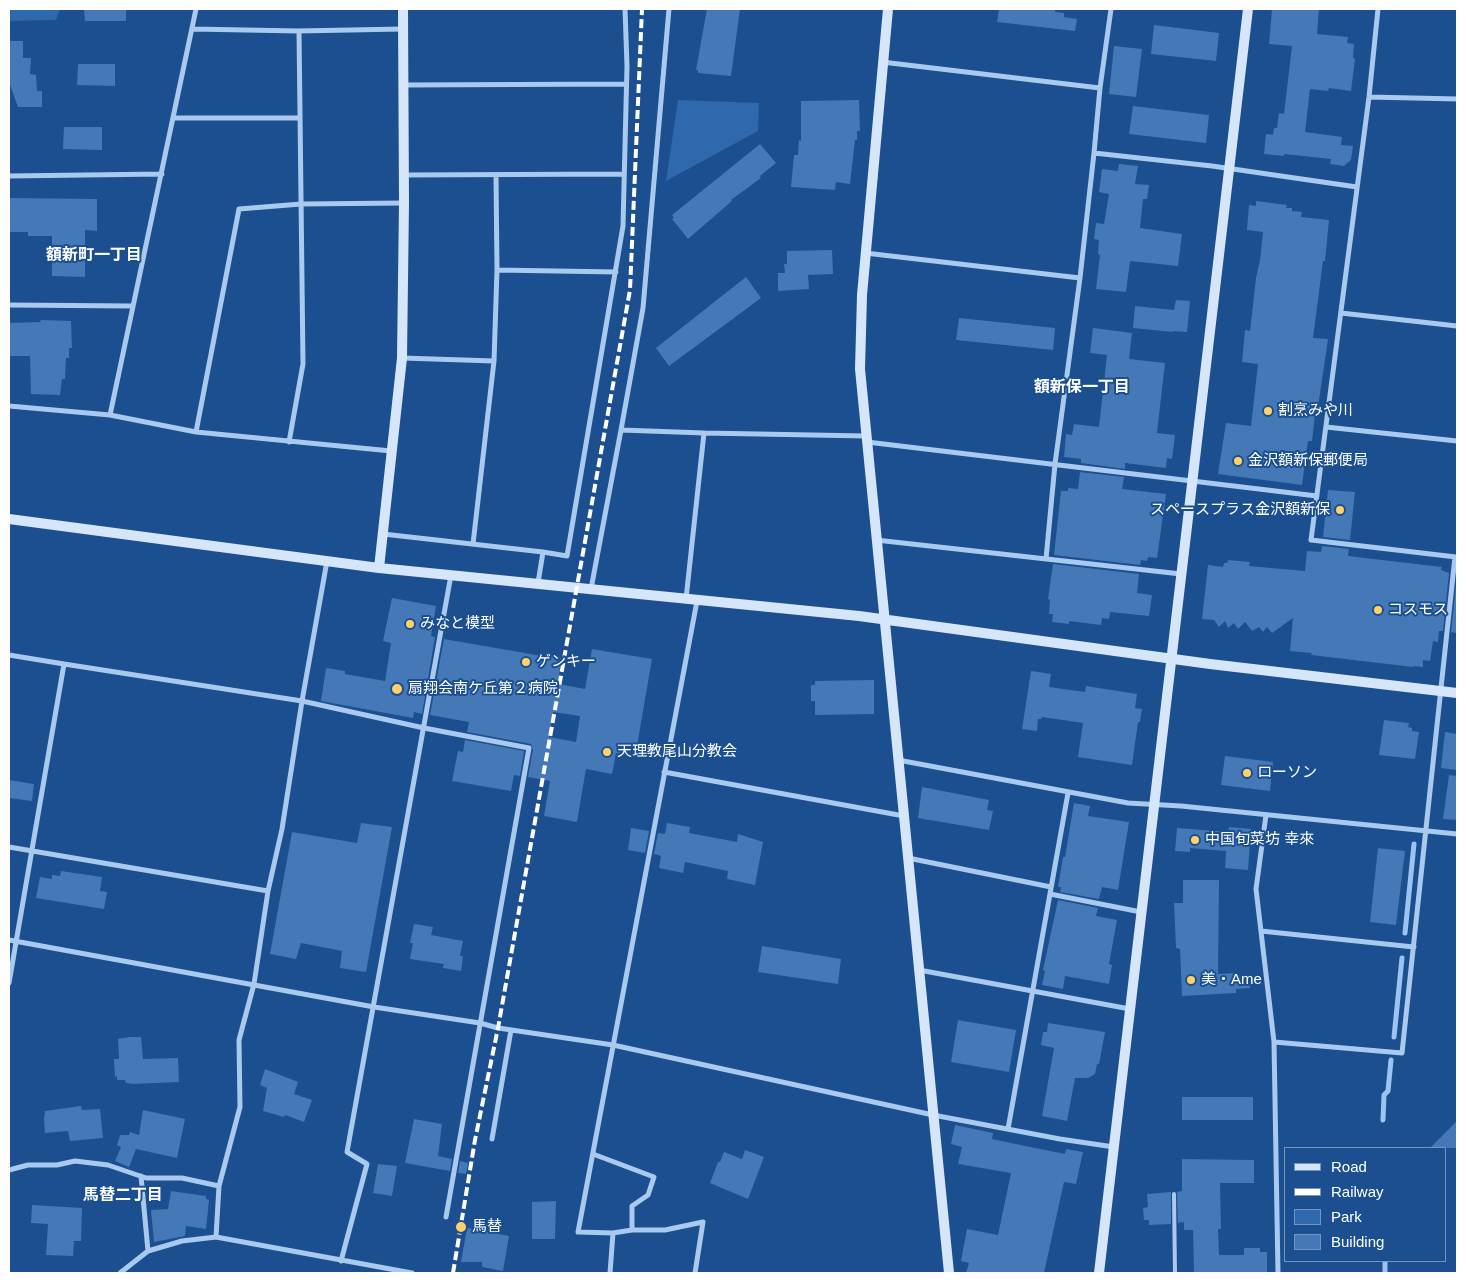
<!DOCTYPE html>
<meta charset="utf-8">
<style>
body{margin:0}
#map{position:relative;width:1466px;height:1282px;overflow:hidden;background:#1b4f8f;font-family:Helvetica,sans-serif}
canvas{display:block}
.frame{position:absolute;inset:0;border:10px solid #fff;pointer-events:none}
.legend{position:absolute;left:1284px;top:1147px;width:162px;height:115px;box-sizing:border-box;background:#1b4f8f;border:1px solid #7695bc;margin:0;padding:6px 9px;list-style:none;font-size:15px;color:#fff}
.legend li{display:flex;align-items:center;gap:10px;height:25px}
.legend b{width:25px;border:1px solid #7695bc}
</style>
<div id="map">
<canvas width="1466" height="1282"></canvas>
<div class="frame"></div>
<ul class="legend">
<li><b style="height:6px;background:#d6e6fa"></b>Road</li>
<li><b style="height:6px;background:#fff"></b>Railway</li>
<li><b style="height:14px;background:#2e69ad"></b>Park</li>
<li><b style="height:14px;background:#4478b7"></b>Building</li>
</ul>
</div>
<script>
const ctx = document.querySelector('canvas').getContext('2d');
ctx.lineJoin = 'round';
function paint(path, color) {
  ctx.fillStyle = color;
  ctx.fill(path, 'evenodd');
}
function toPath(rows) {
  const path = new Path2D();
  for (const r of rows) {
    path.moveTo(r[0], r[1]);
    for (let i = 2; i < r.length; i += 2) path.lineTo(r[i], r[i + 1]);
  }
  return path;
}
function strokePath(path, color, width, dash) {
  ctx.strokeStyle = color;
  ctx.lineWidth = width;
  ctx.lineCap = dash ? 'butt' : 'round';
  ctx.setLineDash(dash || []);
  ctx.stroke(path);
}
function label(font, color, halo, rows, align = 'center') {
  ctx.font = font + ' Helvetica,"Noto Sans JP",sans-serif';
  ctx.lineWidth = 4;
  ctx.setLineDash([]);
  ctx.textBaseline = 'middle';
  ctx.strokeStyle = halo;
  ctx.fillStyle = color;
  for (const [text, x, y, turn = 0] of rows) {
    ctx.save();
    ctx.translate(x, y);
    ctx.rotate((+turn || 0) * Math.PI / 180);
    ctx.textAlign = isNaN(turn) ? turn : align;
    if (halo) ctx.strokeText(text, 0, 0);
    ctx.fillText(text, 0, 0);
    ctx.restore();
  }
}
paint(toPath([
 [9,9,60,9,56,20,9,21],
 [678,100,759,103,758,131,666,181]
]), '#2e69ad');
strokePath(toPath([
 [1405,933,1414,844],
 [1394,1037,1402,958],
 [1383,1120,1384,1095,1388,1091,1391,1060],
 [1385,1261,1385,1273]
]), '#9cc4f0', 5);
paint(toPath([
 [84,9,126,9,126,21,85,21],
 [707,9,740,9,731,76,698,73,698,70,696,70],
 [999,9,1055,9,1055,12,1064,13,1064,17,1077,19,1075,31,997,22],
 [1272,9,1319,9,1317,34,1348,37,1347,43,1354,44,1353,58,1355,59,1351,91,1329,88,1328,91,1310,89,1305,132,1342,137,1341,145,1353,146,1351,160,1344,166,1330,164,1331,159,1284,154,1284,156,1264,154,1266,134,1273,135,1274,128,1277,128,1279,113,1284,114,1292,46,1269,44],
 [1154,25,1219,33,1216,61,1151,54],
 [9,41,23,41,23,58,31,58,30,74,36,75,37,91,42,91,42,107,18,107,9,82],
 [1114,46,1142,49,1136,97,1109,94],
 [78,64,115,64,115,86,77,85],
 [859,100,860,131,857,131,857,140,855,140,850,184,836,182,835,190,791,187,794,155,798,155,799,140,801,141,801,101],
 [1133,106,1209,115,1206,143,1129,134],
 [64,127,102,127,102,150,63,149],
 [760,144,776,163,760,176,761,178,731,200,732,201,688,239,672,219,674,218,672,215],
 [1119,164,1138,166,1135,184,1149,185,1147,199,1143,199,1140,228,1182,234,1178,266,1130,261,1126,292,1096,289,1100,255,1098,254,1099,240,1094,239,1096,223,1104,224,1109,194,1099,192,1102,169,1118,171],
 [9,198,97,199,97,231,85,230,85,277,52,276,52,236,28,236,28,232,9,232],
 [1256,201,1287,205,1286,208,1292,208,1292,211,1302,212,1301,217,1329,220,1325,261,1323,261,1313,338,1328,339,1318,407,1316,406,1312,441,1308,441,1302,485,1218,474,1226,423,1251,426,1258,364,1242,362,1245,330,1250,331,1256,278,1260,260,1263,232,1247,230,1249,205,1256,206],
 [832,250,833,274,808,275,809,289,778,291,778,273,785,273,784,264,787,264,787,251],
 [746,277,761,298,669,366,656,348],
 [1176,300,1190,301,1187,332,1173,331,1173,332,1133,328,1135,306,1174,310],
 [959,318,1055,328,1053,350,956,340],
 [41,320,71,321,72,348,69,348,69,358,66,358,65,379,62,379,60,395,31,394,30,356,9,356,9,323,40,322],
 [1093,328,1132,333,1129,359,1165,363,1157,433,1175,435,1172,459,1167,458,1166,468,1125,463,1125,469,1081,463,1081,459,1064,457,1066,434,1072,435,1074,424,1099,427,1107,355,1090,353],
 [1080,472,1124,477,1122,489,1166,494,1157,558,1148,557,1147,561,1141,560,1140,565,1054,555,1061,491,1068,491,1068,488,1078,489],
 [1328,490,1355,492,1350,540,1323,537],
 [1322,546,1349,549,1348,556,1442,567,1441,570,1449,573,1443,631,1439,631,1438,642,1433,641,1430,661,1423,660,1423,667,1413,666,1413,667,1311,655,1312,653,1290,651,1293,618,1272,633,1267,627,1263,632,1259,627,1252,631,1245,622,1238,629,1234,623,1228,628,1225,621,1219,627,1214,620,1202,619,1208,565,1223,567,1224,563,1227,563,1228,560,1250,562,1249,566,1305,571,1307,551,1321,552],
 [1053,564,1139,574,1137,593,1152,595,1149,616,1110,612,1109,619,1102,618,1101,625,1069,621,1069,624,1052,622,1053,614,1049,614,1050,600,1048,599],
 [1457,577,1457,633,1451,632],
 [392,598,436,606,431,636,435,637,422,714,414,712,413,718,321,701,326,668,345,671,345,674,385,681,391,643,383,641],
 [444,639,542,656,561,658,558,684,585,689,592,649,652,659,637,746,626,744,624,755,616,753,612,774,586,769,577,822,544,816,550,781,528,777,533,749,531,744,467,732,469,722,430,715],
 [553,712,580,716,576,742,549,737],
 [1031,671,1051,674,1049,687,1085,692,1086,686,1137,694,1135,708,1142,709,1140,722,1138,722,1132,765,1078,757,1083,723,1042,717,1041,719,1038,719,1037,731,1022,729],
 [874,680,874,714,815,715,815,701,811,701,811,685,815,685,815,681],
 [1384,720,1409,723,1408,727,1412,728,1412,731,1419,732,1415,759,1379,755],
 [1445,732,1457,734,1457,770,1441,768],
 [465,740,524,751,520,776,514,775,511,791,452,781,458,751,463,752],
 [1225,756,1273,762,1270,791,1221,785],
 [1449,775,1457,776,1457,820,1443,819],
 [9,780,34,784,32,801,9,798],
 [922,787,989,800,987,810,993,811,989,830,918,818],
 [1074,803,1090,806,1088,816,1129,822,1118,890,1102,887,1099,899,1060,892,1061,887,1058,887,1063,857,1065,857],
 [361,823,392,827,366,972,340,968,342,951,301,943,296,959,270,954,292,832,357,843],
 [667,823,690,827,689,833,737,842,738,834,763,842,755,885,727,879,728,871,685,862,683,873,659,868,661,856,654,854,658,833,665,834],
 [1229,827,1251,829,1248,870,1225,868,1226,851,1190,848,1190,852,1175,851,1177,828,1228,832],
 [631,828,649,831,645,853,628,850],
 [1378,848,1405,851,1396,925,1370,922],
 [61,871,102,877,100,891,107,892,104,909,36,898,40,877,52,879,52,875,60,876],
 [1183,880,1219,880,1218,974,1235,973,1235,975,1249,975,1250,988,1236,989,1236,993,1182,996,1180,949,1176,948,1174,903,1183,903],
 [1058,900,1098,908,1096,916,1117,920,1109,964,1112,965,1109,984,1065,976,1063,989,1042,985,1045,971,1043,970],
 [414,924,433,927,431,935,463,941,460,956,463,956,461,971,443,968,444,964,410,959,413,943,410,943],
 [762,946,841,959,838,984,758,972],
 [958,1020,1016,1030,1009,1072,951,1062],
 [1048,1023,1105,1032,1099,1064,1097,1064,1095,1074,1088,1078,1075,1078,1067,1121,1042,1116,1054,1048,1041,1045,1043,1032,1047,1032],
 [129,1037,141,1037,143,1059,178,1058,179,1082,133,1084,126,1083,125,1080,117,1080,117,1076,115,1077,114,1059,119,1059,118,1039],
 [265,1069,298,1082,294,1094,312,1100,304,1122,285,1115,284,1117,263,1111,267,1088,260,1085],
 [1182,1097,1253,1097,1253,1120,1182,1120],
 [81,1106,82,1110,100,1109,103,1138,70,1141,68,1131,45,1133,44,1119,45,1111],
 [143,1110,185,1119,177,1158,136,1149,129,1167,115,1161,121,1147,117,1145,120,1135,129,1135,130,1132,139,1135],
 [414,1119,442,1124,438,1156,452,1159,450,1171,405,1163],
 [1457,1121,1457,1148,1430,1148],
 [955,1125,993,1133,992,1139,1035,1148,1065,1154,1066,1149,1083,1152,1076,1184,1064,1182,1044,1273,966,1273,969,1263,961,1261,967,1229,998,1235,1011,1173,958,1164,962,1147,951,1144],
 [745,1150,764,1157,748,1199,710,1183,718,1162,720,1162,724,1152,742,1159],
 [1182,1159,1254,1160,1254,1183,1220,1183,1221,1229,1218,1229,1219,1255,1244,1255,1244,1248,1260,1248,1260,1252,1267,1252,1267,1273,1194,1273,1193,1230,1184,1230,1184,1222,1178,1223,1177,1192,1182,1191],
 [460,1161,468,1163,466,1174,458,1173],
 [378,1164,397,1166,392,1196,373,1193],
 [171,1191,206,1196,206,1199,209,1200,206,1229,186,1226,185,1236,154,1242,151,1210,168,1209],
 [1171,1192,1171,1224,1149,1225,1149,1220,1144,1220,1143,1208,1148,1207,1147,1194],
 [556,1201,555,1239,532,1239,532,1202],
 [32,1205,82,1208,81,1241,74,1241,73,1256,46,1255,48,1224,31,1223],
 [467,1228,509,1236,503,1271,482,1267,482,1262,461,1262]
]), '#4478b7');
strokePath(toPath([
 [1174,1194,1175,1273]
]), '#a9c9ee', 4);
strokePath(toPath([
 [196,9,110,415,196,432,391,451],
 [1111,9,1100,88,1094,153,1212,166,1357,187],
 [1378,9,1369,97,1311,540,1456,557],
 [192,29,299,31,303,364,289,442],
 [297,31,403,29],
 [882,62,1100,88],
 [404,85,626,84],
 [1369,97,1457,99],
 [173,118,300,118],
 [404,175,624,174],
 [496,175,497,270],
 [9,176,162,174],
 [865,253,1080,278],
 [9,305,132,306],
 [1341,313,1457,326],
 [402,358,494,361,497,270,616,272],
 [9,406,110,415],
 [1326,427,1457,441],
 [621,430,704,433,866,436],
 [196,432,239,209,301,204,404,203],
 [867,442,1317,496],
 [383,534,543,552],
 [876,540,1181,574],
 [473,544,494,361],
 [1046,559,1055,464,1080,278,1094,153],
 [538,583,543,552,567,556,623,226,627,66,625,9],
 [591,589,621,430,643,308,669,9],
 [686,599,704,433],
 [9,655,64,664],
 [898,760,1128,803,1181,806,1457,834],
 [664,772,904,816],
 [1266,815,1256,889,1274,1042],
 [9,847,268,891],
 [908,858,1051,887],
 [1050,894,1141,912],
 [1261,931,1414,947],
 [9,940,374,1007,480,1023,498,1028,613,1045,933,1115,1060,1139,1114,1147],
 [919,970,1130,1009],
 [9,983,64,664,302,701,327,561],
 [1008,1129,1068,793],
 [492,1139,511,1030],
 [593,1154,654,1177,648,1195,632,1206,632,1230],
 [9,1170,28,1165,57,1165,75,1161,108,1165,146,1178,182,1178,219,1186],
 [141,1176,148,1251],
 [216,1237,219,1186,240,1107,239,1040,254,984,268,891,282,829,302,701,424,728,529,748,446,1217],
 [341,1261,367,1164,347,1152,451,575],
 [120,1273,148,1251,182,1241,216,1237,412,1273],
 [610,1273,613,1233],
 [695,1273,703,1222,665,1230,632,1230,613,1233,578,1232,697,601],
 [1278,1273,1274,1042,1402,1053,1455,557]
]), '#a9c9ee', 5);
strokePath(toPath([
 [888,9,862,295,860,369,949,1273],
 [9,519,379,568,859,616,1210,664,1457,693],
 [379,568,402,358,404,203,403,9],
 [1099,1273,1248,9]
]), '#d6e6fa', 10);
strokePath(toPath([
 [453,1273,475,1140,498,1028,630,290,642,9]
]), '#fff', 4, [9, 4]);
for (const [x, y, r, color] of [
 [1268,411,5,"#ffd166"],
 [1238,461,5,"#ffd166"],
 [1340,510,5,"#ffd166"],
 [1378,610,5,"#ffd166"],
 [410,624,5,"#ffd166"],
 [526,662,5,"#ffd166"],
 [397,689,6,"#ffd166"],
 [607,752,5,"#ffd166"],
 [1247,773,5,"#ffd166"],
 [1195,840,5,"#ffd166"],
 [1191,980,5,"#ffd166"],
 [461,1227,6,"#ffd166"]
]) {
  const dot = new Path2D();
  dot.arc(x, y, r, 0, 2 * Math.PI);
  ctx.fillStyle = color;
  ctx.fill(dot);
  strokePath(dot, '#1b4f8f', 2);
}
label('15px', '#fff', '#1b4f8f', [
 ["割烹みや川",1278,411],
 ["金沢額新保郵便局",1248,461],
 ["スペースプラス金沢額新保",1330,510,"right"],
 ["コスモス",1388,610],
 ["みなと模型",420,624],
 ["ゲンキー",536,662],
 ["扇翔会南ケ丘第２病院",408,689],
 ["天理教尾山分教会",617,752],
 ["ローソン",1257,773],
 ["中国旬菜坊 幸來",1205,840],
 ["美・Ame",1201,980],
 ["馬替",472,1227]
], 'left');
label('bold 16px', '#fff', '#1b4f8f', [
 ["額新町一丁目",94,256],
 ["額新保一丁目",1082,388],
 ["馬替二丁目",123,1196]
]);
</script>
